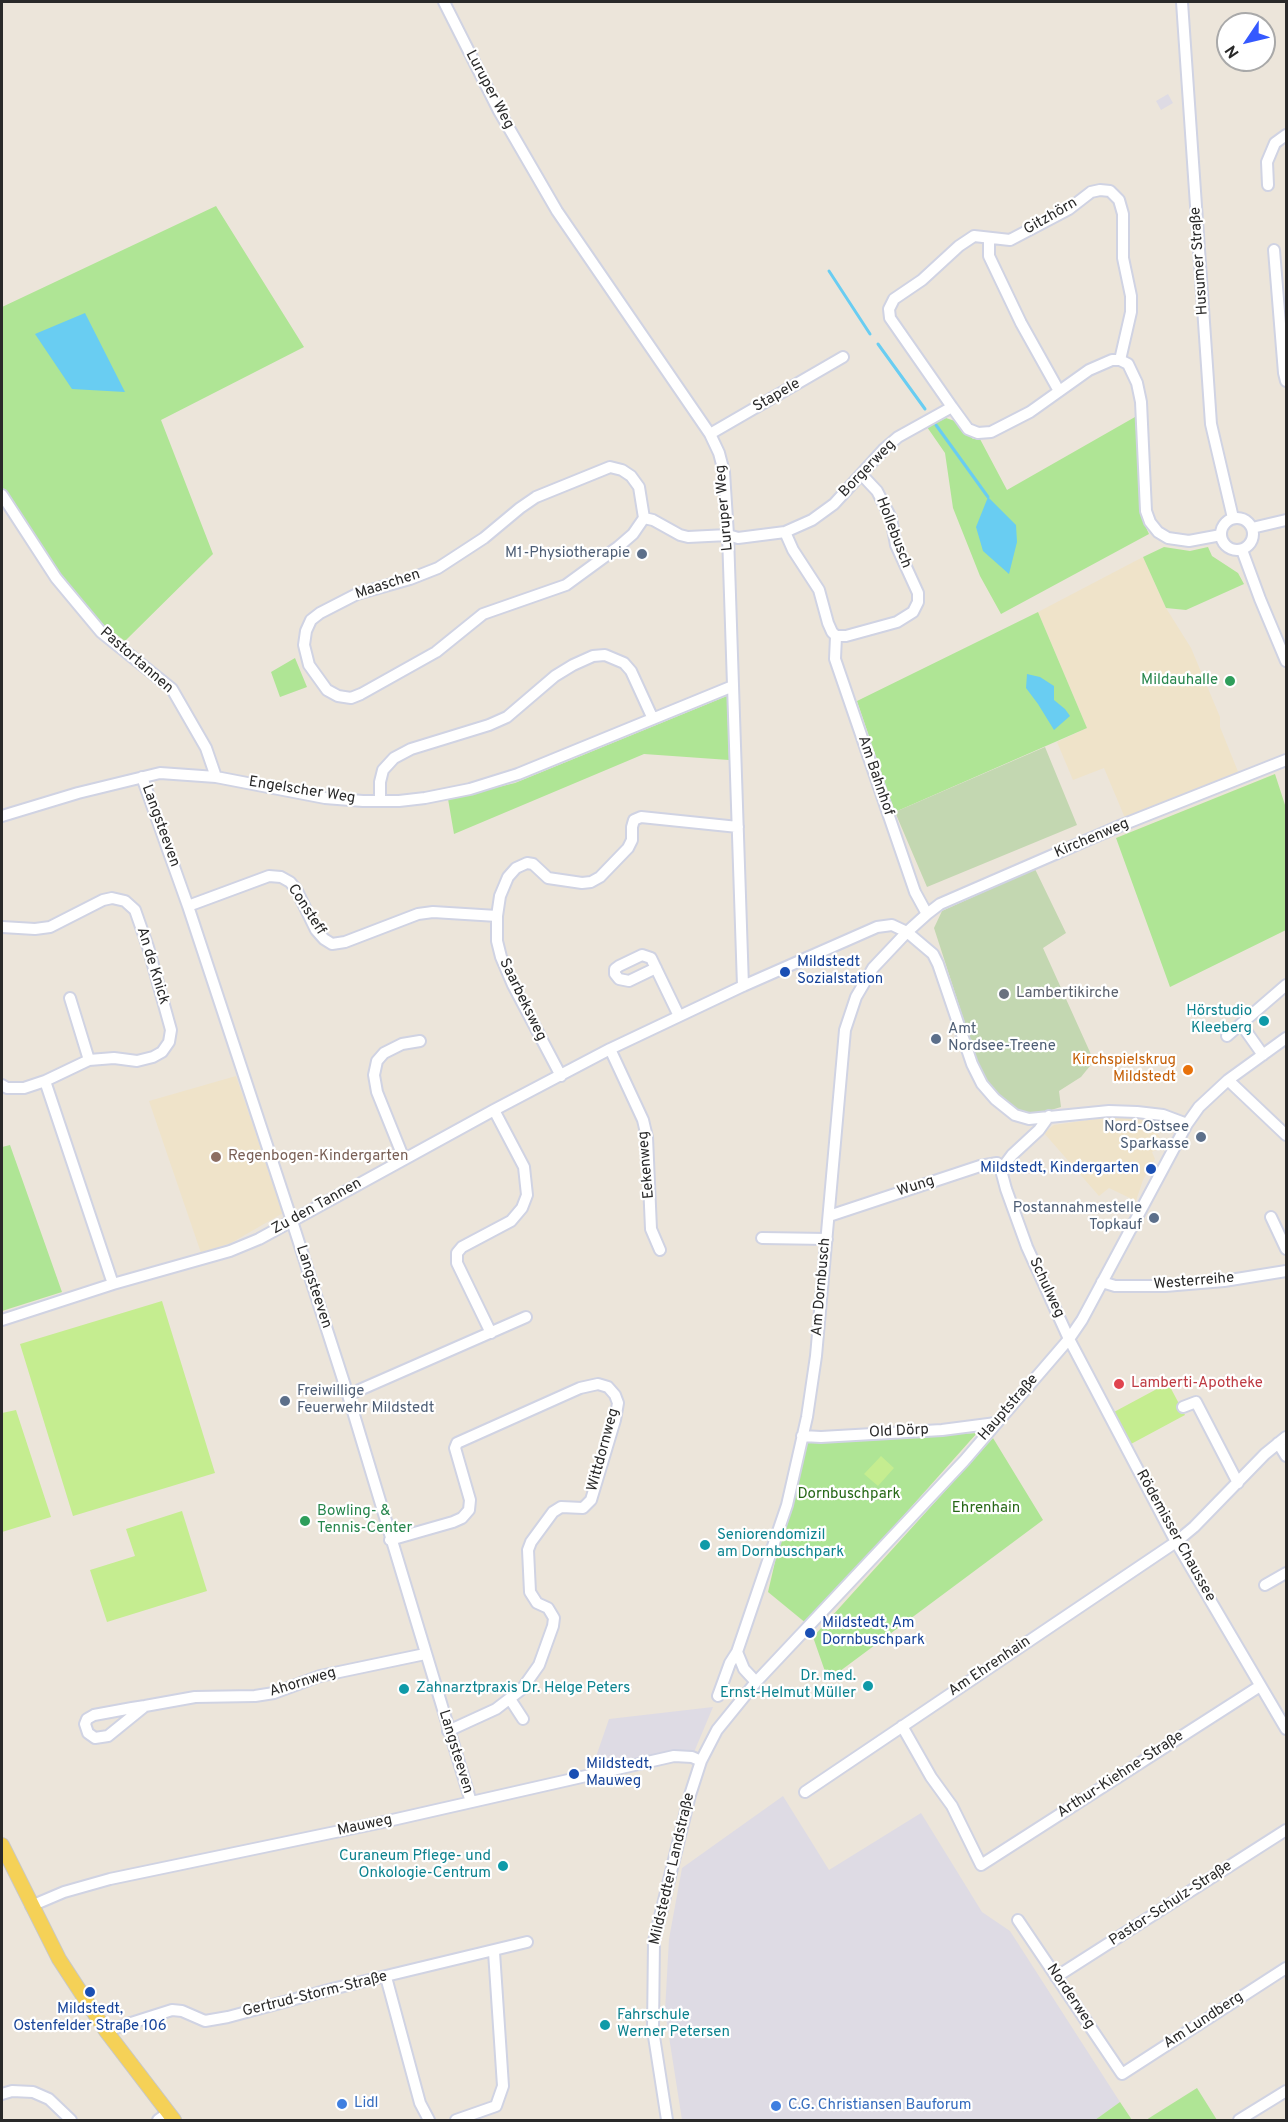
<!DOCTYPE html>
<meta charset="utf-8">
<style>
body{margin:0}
#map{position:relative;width:1288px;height:2122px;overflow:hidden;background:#ece5da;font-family:Overpass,sans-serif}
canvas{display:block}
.frame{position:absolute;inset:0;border:3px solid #292929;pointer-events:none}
.north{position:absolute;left:1216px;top:12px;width:60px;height:60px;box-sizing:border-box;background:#fff;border:2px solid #a9a9a9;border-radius:50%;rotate:235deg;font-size:16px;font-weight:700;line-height:24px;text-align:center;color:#292929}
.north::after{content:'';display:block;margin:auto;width:21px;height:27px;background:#3559ff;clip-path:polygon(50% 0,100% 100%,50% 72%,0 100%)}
</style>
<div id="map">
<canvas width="1288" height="2122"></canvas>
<div class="frame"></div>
<div class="north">N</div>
</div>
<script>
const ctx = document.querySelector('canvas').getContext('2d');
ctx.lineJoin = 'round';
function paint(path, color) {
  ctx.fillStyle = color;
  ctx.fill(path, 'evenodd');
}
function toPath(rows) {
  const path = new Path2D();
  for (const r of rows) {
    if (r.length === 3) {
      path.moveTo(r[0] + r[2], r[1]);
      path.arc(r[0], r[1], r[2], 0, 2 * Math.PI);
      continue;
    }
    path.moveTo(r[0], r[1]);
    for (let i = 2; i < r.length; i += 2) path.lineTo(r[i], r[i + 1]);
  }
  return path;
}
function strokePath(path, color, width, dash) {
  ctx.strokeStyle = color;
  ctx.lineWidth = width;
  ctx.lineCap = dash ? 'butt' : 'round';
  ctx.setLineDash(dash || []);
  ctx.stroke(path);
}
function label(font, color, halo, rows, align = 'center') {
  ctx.font = font + ' Overpass,sans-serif';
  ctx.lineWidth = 4.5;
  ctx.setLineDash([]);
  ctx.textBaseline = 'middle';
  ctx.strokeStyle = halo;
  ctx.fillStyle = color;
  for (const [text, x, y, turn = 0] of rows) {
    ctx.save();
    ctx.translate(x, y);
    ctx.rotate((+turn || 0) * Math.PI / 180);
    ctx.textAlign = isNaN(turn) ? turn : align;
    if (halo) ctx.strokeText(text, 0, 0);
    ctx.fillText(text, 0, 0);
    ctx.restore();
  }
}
paint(toPath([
 [1168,94,1173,103,1161,110,1156,101],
 [713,1707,692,1757,589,1777,609,1719],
 [783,1796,829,1870,921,1813,982,1912,1010,1931,1120,2102,1095,2120,682,2120,665,2011,669,1939,682,1868]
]), '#dedbe4');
paint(toPath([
 [1143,557,1166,608,1191,648,1220,717,1220,727,1239,774,1125,818,1104,768,1073,780,1057,742,1087,728,1038,612],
 [236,1076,283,1213,231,1243,201,1253,149,1101],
 [1123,1115,1151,1120,1164,1146,1152,1152,1155,1159,1143,1180,1136,1201,1109,1188,1099,1196,1044,1133,1054,1125]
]), '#efe3c9');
paint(toPath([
 [216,206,304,347,161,420,213,554,125,641,106,627,62,581,2,488,2,307],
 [1135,417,1142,519,1149,534,1001,614,980,576,953,508,945,453,927,427,946,418,955,421,973,439,980,439,1007,490],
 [1164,547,1190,551,1208,547,1212,556,1238,573,1244,584,1186,610,1166,608,1143,557],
 [1038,612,1087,728,895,812,857,701],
 [295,658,307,687,280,697,271,672],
 [727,696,729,760,644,754,454,834,448,799,515,783],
 [1275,774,1286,808,1286,930,1170,987,1116,838],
 [10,1145,62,1292,2,1311,2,1147],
 [977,1433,807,1624,768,1592,782,1532,807,1443],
 [993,1438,1043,1520,828,1680,813,1637],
 [1197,2088,1217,2120,1146,2120],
 [1120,2102,1132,2120,1095,2120]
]), '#afe595');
paint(toPath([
 [1045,747,1077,825,927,887,895,812],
 [1035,869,1066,933,1043,948,1094,1061,1081,1077,1059,1091,1061,1107,1031,1116,1011,1110,982,1076,934,928,942,911]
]), '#c3d7b1');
paint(toPath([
 [162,1301,215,1473,73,1516,20,1344],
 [1168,1383,1185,1415,1131,1444,1114,1412],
 [16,1410,51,1517,2,1532,2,1413],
 [881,1456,894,1468,878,1486,864,1474],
 [182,1511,207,1591,107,1622,90,1570,135,1556,126,1529]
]), '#c5ed90');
paint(toPath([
 [85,313,125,392,72,389,35,334],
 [988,497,1016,525,1017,542,1009,574,983,551,976,527],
 [1027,674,1040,677,1054,686,1054,700,1065,709,1070,716,1054,730,1038,704,1026,688]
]), '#69cdf2');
strokePath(toPath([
 [829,271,870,334],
 [878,344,925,409],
 [936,425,988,497]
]), '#69cdf2', 3);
const minor = toPath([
 [444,2,499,111,557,211,710,434,719,453,724,472,728,535,743,986],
 [1182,2,1211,424,1233,518],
 [1268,185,1267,162,1275,143,1286,135],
 [989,238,989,256,1021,323,1059,391],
 [1274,250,1284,373,1286,381],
 [952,407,890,318,889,309,894,299,922,280,959,246,974,236,1010,240,1069,209,1091,192,1100,190,1110,191,1119,200,1123,214,1123,258,1131,296,1131,312,1120,360],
 [710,434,843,357],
 [2,495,56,578,101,632,172,689,206,748,216,777],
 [1237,534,16],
 [644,518,639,487,631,476,622,470,610,467,536,497,520,508,484,538,438,568,410,579,357,594,320,613,311,620,306,631,304,645,309,665,327,690,338,696,351,698,361,694,436,652,483,614,566,585,618,547,633,534,644,518,653,520,680,535,688,537,728,535,738,538,785,532,812,520,834,504,884,449,898,437,952,407,968,429,978,433,991,432,1030,412,1089,370,1112,360,1120,360,1128,364,1137,383,1141,402,1146,511,1150,522,1158,532,1168,538,1189,541,1221,535],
 [1252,528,1286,520],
 [785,532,793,550,819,590,828,623,832,632,836,636,846,636,897,622,913,612,918,602,918,593,896,545,891,518,877,491,861,474],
 [1242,550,1260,599,1286,661],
 [836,636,835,659,915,892,927,914],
 [142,777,188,906,292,1221,348,1395,471,1802],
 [380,801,380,782,383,770,394,758,411,749,489,725,507,717,555,676,573,665,593,656,605,655,624,663,631,671,653,719],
 [2,816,78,793,160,773,216,777,325,798,363,801,399,801,425,798,470,789,518,774,733,686],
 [188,906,269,876,281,877,290,882,296,889,316,930,324,939,332,944,345,942,418,914,433,912,497,916],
 [2,927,35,929,50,927,103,900,112,898,125,901,135,910,148,947,171,1030,169,1042,162,1052,153,1057,137,1061,114,1058,89,1060,45,1081,24,1088,7,1088,2,1085],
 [656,968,629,981,619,979,615,974,615,969,619,966,642,955,651,958,679,1016],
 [70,998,89,1060],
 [1241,1024,1263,1055],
 [1227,1036,1286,985],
 [610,1049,643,1120,647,1137,651,1229,660,1250],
 [561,1076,513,985,501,957,497,941,497,916,500,896,508,877,516,868,527,863,533,864,548,878,582,883,591,882,600,877,628,848,632,840,632,827,634,820,641,817,738,827],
 [1228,1080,1286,1135],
 [45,1081,113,1284],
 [1049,1116,1039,1130,1012,1155,1003,1167,1002,1174,1006,1189,1027,1247,1069,1339,1176,1542,1286,1729],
 [404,1159,377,1092,374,1075,377,1061,384,1053,402,1044,420,1041],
 [829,1216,980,1166,997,1163,1003,1167],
 [1271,1217,1286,1249],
 [762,1238,827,1239],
 [1102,1282,1115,1286,1165,1286,1224,1281,1286,1271],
 [2,1320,113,1284,230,1251,259,1239,494,1110,610,1049,743,986,877,927,892,925,907,932,933,954,938,964,972,1064,982,1084,995,1099,1015,1115,1029,1119,1109,1111,1137,1112,1163,1115,1187,1124],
 [491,1333,457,1263,457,1253,462,1247,511,1221,522,1208,527,1195,524,1167,494,1110],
 [348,1395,526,1317],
 [1183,1407,1196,1402,1238,1483],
 [802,1436,821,1437,942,1430,996,1423],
 [1278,1443,1286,1456],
 [390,1540,453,1522,462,1518,469,1510,470,1500,455,1448,457,1443,580,1388,598,1384,608,1387,615,1395,618,1403,615,1420,591,1500,583,1508,561,1507,553,1512,531,1542,528,1550,530,1592,537,1603,548,1608,554,1618,553,1626,539,1665,522,1689,496,1709,448,1731],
 [1265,1585,1286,1573],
 [756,1682,744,1669,737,1652,787,1505,807,1417,816,1356,845,1030,856,997,873,968,907,932,927,914,940,904,1122,825,1286,760],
 [718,1696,730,1663,737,1652],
 [510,1699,523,1719],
 [145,1706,108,1736,95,1738,88,1733,85,1724,87,1719,94,1715,132,1708,145,1706,195,1697,255,1696,274,1693,320,1676,425,1654],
 [902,1726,931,1777,952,1806,981,1865,1260,1686],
 [805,1792,1176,1542,1194,1527,1265,1454,1286,1437],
 [31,1906,64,1892,110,1879,388,1821,674,1756,692,1757,701,1761],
 [1018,1920,1122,2074,1286,1968],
 [386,1977,420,2103,429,2120],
 [1056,1977,1286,1830],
 [106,2031,172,2010,182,2011,205,2021,228,2017,336,1988,527,1942],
 [2,2094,12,2091,33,2092,49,2099,71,2120],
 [158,2120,168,2113],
 [456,2120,496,2106,503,2086,494,1952],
 [667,2120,653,2030,654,1941,690,1795,701,1761,717,1730,756,1682,964,1461,1069,1339,1082,1320,1187,1124,1199,1107,1228,1080,1286,1038],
 [1239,2120,1286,2091]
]);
const major = toPath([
 [2,1845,59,1959,106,2031,174,2120]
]);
strokePath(minor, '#d0d3e3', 14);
strokePath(major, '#c7c7c7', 16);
strokePath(minor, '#fff', 10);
strokePath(major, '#f5d157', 14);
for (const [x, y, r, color] of [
 [642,554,6,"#5c6f8a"],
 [1230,681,6,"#2e9e5b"],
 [785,972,6,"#1a4fb4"],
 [1004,994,6,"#6b7280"],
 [1264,1021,6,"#0f9aa8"],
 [936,1039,6,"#5c6f8a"],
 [1188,1070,6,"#e8710a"],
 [1201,1137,6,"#5c6f8a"],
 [216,1157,6,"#8d6e63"],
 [1151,1169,6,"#1a4fb4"],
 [1154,1218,6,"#5c6f8a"],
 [1119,1384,6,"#e0444e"],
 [285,1401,6,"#5c6f8a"],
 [305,1521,6,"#2e9e5b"],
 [705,1545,6,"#0f9aa8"],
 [810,1633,6,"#1a4fb4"],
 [868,1686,6,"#0f9aa8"],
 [404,1689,6,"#0f9aa8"],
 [574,1774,6,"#1a4fb4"],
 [503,1866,6,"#0f9aa8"],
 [90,1992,6,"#1a4fb4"],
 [605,2025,6,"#0f9aa8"],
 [342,2104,6,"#3f7fe0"],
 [776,2106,6,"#3f7fe0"]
]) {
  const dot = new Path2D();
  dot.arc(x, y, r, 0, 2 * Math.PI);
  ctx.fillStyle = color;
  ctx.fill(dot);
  strokePath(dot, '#fff', 2);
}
label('15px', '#292929', '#fff', [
 ["Luruper Weg",489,90,62],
 ["Gitzhörn",1051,217,-30],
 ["Husumer Straße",1200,261,-94],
 ["Stapele",777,396,-30],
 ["Borgerweg",868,469,-46],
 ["Luruper Weg",725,508,-95],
 ["Hollebusch",893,533,69],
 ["Maaschen",388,585,-18],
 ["Pastortannen",136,661,41],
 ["Am Bahnhof",875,776,71],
 ["Engelscher Weg",302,791,9],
 ["Langsteeven",160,826,70],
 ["Kirchenweg",1092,839,-23],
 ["Consteff",306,910,57],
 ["An de Knick",152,966,73],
 ["Saarbeksweg",522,1000,64],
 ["Eekenweg",647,1165,-95],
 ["Wung",916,1187,-18],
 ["Zu den Tannen",317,1207,-29],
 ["Westerreihe",1194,1282,-5],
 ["Langsteeven",313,1287,72],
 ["Am Dornbusch",822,1287,-85],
 ["Schulweg",1046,1288,65],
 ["Hauptstraße",1009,1408,-49],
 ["Old Dörp",899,1432,-3],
 ["Wittdornweg",604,1450,-75],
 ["Rödemisser Chaussee",1175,1536,61],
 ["Am Ehrenhain",990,1667,-34],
 ["Ahornweg",303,1683,-17],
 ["Langsteeven",455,1752,73],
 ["Arthur-Kiehne-Straße",1121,1775,-33],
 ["Mauweg",365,1826,-12],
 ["Mildstedter Landstraße",673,1869,-77],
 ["Pastor-Schulz-Straße",1171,1904,-33],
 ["Gertrud-Storm-Straße",315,1995,-14],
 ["Norderweg",1070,1997,56],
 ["Am Lundberg",1204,2021,-33]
]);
label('15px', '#4e5e75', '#fff', [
 ["M1-Physiotherapie",630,554],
 ["Amt",948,1030,"left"],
 ["Nordsee-Treene",948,1047,"left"],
 ["Nord-Ostsee",1189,1128],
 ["Sparkasse",1189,1145],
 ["Postannahmestelle",1142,1209],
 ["Topkauf",1142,1226],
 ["Freiwillige",297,1392,"left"],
 ["Feuerwehr Mildstedt",297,1409,"left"]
], 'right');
label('15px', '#27864d', '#fff', [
 ["Mildauhalle",1218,681],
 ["Bowling- &",317,1512,"left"],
 ["Tennis-Center",317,1529,"left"]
], 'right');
label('15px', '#164399', '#fff', [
 ["Mildstedt",797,963],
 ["Sozialstation",797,980],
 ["Mildstedt, Kindergarten",1139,1169,"right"],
 ["Mildstedt, Am",822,1624],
 ["Dornbuschpark",822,1641],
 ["Mildstedt,",586,1765],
 ["Mauweg",586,1782],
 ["Mildstedt,",90,2010,"center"],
 ["Ostenfelder Straße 106",90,2027,"center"]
], 'left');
label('15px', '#5b616d', '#fff', [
 ["Lambertikirche",1016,994]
], 'left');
label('15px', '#0d838f', '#fff', [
 ["Hörstudio",1252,1012],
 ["Kleeberg",1252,1029],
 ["Seniorendomizil",717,1536,"left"],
 ["am Dornbuschpark",717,1553,"left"],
 ["Dr. med.",856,1677],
 ["Ernst-Helmut Müller",856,1694],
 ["Zahnarztpraxis Dr. Helge Peters",416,1689,"left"],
 ["Curaneum Pflege- und",491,1857],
 ["Onkologie-Centrum",491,1874],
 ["Fahrschule",617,2016,"left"],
 ["Werner Petersen",617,2033,"left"]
], 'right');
label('15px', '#c56008', '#fff', [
 ["Kirchspielskrug",1176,1061],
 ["Mildstedt",1176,1078]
], 'right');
label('15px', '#785e54', '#fff', [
 ["Regenbogen-Kindergarten",228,1157]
], 'left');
label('15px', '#be3a42', '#fff', [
 ["Lamberti-Apotheke",1131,1384]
], 'left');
label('15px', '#276817', '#fff', [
 ["Dornbuschpark",849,1495],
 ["Ehrenhain",986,1509]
]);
label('15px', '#366cbe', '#fff', [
 ["Lidl",354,2104],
 ["C.G. Christiansen Bauforum",788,2106]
], 'left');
</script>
